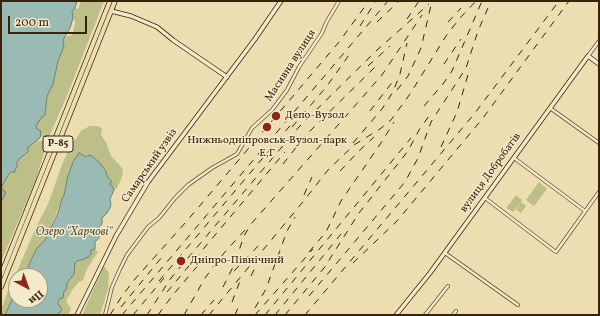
<!DOCTYPE html>
<meta charset="utf-8">
<style>
body{margin:0}
#map{position:relative;width:600px;height:316px;overflow:hidden;background:#ecdeb1;font-family:Vollkorn,serif}
canvas{display:block}
.frame{position:absolute;inset:0;border:2px solid #38230a;pointer-events:none}
.north{position:absolute;left:8px;top:268px;width:40px;height:40px;box-sizing:border-box;background:#f3eacc;border:1px solid #a89a7e;border-radius:50%;rotate:139deg;font-size:11px;font-weight:700;line-height:16px;text-align:center;color:#38230a}
.north::after{content:'';display:block;margin:auto;width:14px;height:18px;background:#8f2418;clip-path:polygon(50% 0,100% 100%,50% 72%,0 100%)}
.scale{position:absolute;left:8px;top:16px;width:79px;height:18px;box-sizing:border-box;border:2px solid #38230a;border-top:0;padding-left:5px;font-size:12px;line-height:14px;white-space:nowrap;color:#38230a;-webkit-text-stroke:3px #f3eacc;paint-order:stroke}
</style>
<div id="map">
<canvas width="600" height="316"></canvas>
<div class="frame"></div>
<div class="north">Пн</div>
<div class="scale">200 m</div>
</div>
<script>
const ctx = document.querySelector('canvas').getContext('2d');
ctx.lineJoin = 'round';
function paint(path, color) {
  ctx.fillStyle = color;
  ctx.fill(path, 'evenodd');
}
function toPath(rows) {
  const path = new Path2D();
  for (const r of rows) {
    path.moveTo(r[0], r[1]);
    for (let i = 2; i < r.length; i += 2) path.lineTo(r[i], r[i + 1]);
  }
  return path;
}
function strokePath(path, color, width, dash) {
  ctx.strokeStyle = color;
  ctx.lineWidth = width;
  ctx.lineCap = dash ? 'butt' : 'round';
  ctx.setLineDash(dash || []);
  ctx.stroke(path);
}
function label(font, color, halo, rows, align = 'center') {
  ctx.font = font + ' Vollkorn,serif';
  ctx.lineWidth = 3;
  ctx.setLineDash([]);
  ctx.textBaseline = 'middle';
  ctx.strokeStyle = halo;
  ctx.fillStyle = color;
  for (const [text, x, y, turn = 0] of rows) {
    ctx.save();
    ctx.translate(x, y);
    ctx.rotate((+turn || 0) * Math.PI / 180);
    ctx.textAlign = isNaN(turn) ? turn : align;
    if (halo) ctx.strokeText(text, 0, 0);
    ctx.fillText(text, 0, 0);
    ctx.restore();
  }
}
paint(toPath([
 [81,1,104,1,67,96,49,137,44,138,41,136,41,132,37,130,36,126,41,118,45,115,47,96,53,84,58,61,64,46,63,40,65,37,72,35,75,24,75,21,73,18,72,11,75,8,78,9],
 [90,126,97,126,102,128,101,135,106,142,111,156,123,169,122,177,120,182,116,189,114,190,112,186,109,183,109,180,106,171,99,162,92,156,89,156,86,157,79,154,73,162,68,176,64,195,45,240,37,248,30,262,26,276,16,276,16,287,13,293,13,297,5,315,1,315,1,310,9,288,13,284,13,281,36,227,48,204,63,162,69,149,82,130],
 [37,141,43,141,46,147,36,179,1,262,1,202,3,200,2,186,9,174,15,169,19,159,23,155,26,155,28,147],
 [539,182,547,189,534,206,526,200],
 [516,195,522,200,521,202,526,206,521,213,516,210,521,202,513,212,506,208],
 [95,249,98,252,87,269,83,280,79,282,73,289,66,301,71,309,68,315,54,315,59,306,60,298,67,283,74,274,75,263,87,256,91,250],
 [104,266,109,273,108,289,100,315,82,315]
]), '#bcc088');
const water = toPath([
 [1,1,77,1,75,8,72,11,73,18,70,28,63,40,64,46,58,61,53,84,47,96,45,115,41,118,36,126,37,129,41,131,40,138,28,147,28,152,19,159,16,164,18,166,16,168,15,172,11,172,9,174,2,186,2,190,5,191,5,195,1,202,1,1],
 [79,153,86,157,89,155,92,156,99,162,106,171,107,176,112,182,109,184,112,186,114,190,110,199,111,206,107,213,102,218,102,224,99,227,99,238,95,242,95,249,91,250,91,254,88,258,86,257,85,259,77,261,75,263,74,274,67,283,66,290,64,291,63,298,60,298,58,303,62,310,58,314,54,315,5,315,13,297,13,293,15,287,16,287,16,300,40,300,40,276,26,276,30,262,37,248,45,240,58,213,62,199,64,195,68,176,73,162,79,153]
]);
paint(water, '#9abbb3');
strokePath(water, '#737e6f', 1);
const street = toPath([
 [588,56,599,41],
 [550,108,599,143],
 [514,158,585,211],
 [485,198,556,252,599,192],
 [445,253,518,305],
 [105,315,112,287,120,269,127,255,148,227,159,218,175,198,188,185,212,168,237,154,252,128,272,110,287,90,299,67,322,33,326,23,339,1],
 [425,315,448,286],
 [453,315,456,311]
]);
const secondary = toPath([
 [111,11,131,16,157,27,173,40,227,77],
 [77,315,116,236,148,182,255,39,281,1],
 [396,315,430,273,588,56,599,64]
]);
const primary = toPath([
 [1,275,110,1],
 [1,287,115,1]
]);
strokePath(street, '#655234', 4);
strokePath(secondary, '#38230a', 5);
strokePath(primary, '#38230a', 5.5);
strokePath(street, '#f3eacc', 2.5);
strokePath(secondary, '#f3eacc', 3.5);
strokePath(primary, '#ecdeb1', 4);
strokePath(toPath([
 [407,19,419,1],
 [377,22,399,1],
 [448,22,461,8],
 [360,26,376,1],
 [444,64,461,39],
 [368,66,390,46],
 [397,90,408,76,421,48,432,1],
 [424,106,443,84,452,71,482,1],
 [370,111,394,80],
 [292,127,327,86,349,55],
 [353,143,382,109,393,92,400,74,407,43],
 [441,147,457,112,470,68],
 [283,164,306,135,379,63],
 [340,171,359,151,374,137],
 [304,195,312,177],
 [309,252,326,232,341,201,381,143,394,122],
 [353,263,397,221,483,118,569,1],
 [234,271,263,241],
 [251,276,259,259],
 [159,281,294,121],
 [223,287,234,265,244,236,251,224,382,75,422,15],
 [167,292,285,152],
 [309,296,405,182,418,158,431,122,466,68,478,31,491,1],
 [232,302,240,281],
 [121,307,162,257],
 [255,308,266,289,287,231,295,217],
 [110,315,122,296,135,279,186,222,339,42,369,1],
 [122,315,388,1],
 [133,315,164,278],
 [147,315,171,278,298,128,376,51,429,4],
 [158,315,172,296,206,256],
 [184,315,205,278,224,253,245,230],
 [201,315,214,300],
 [209,315,302,203,328,170,354,145,380,129,391,120,410,94,446,36,460,18,476,1],
 [235,315,238,308],
 [255,315,313,249],
 [265,315,411,138],
 [275,315,341,234],
 [285,315,324,268,359,213,408,151,419,130,429,116],
 [305,315,475,113,559,1]
]), '#38230a', 1, [7, 7]);
for (const [x, y, r, color] of [
 [276,116,5,"#8f2418"],
 [267,127,5,"#8f2418"],
 [181,261,5,"#8f2418"]
]) {
  const dot = new Path2D();
  dot.arc(x, y, r, 0, 2 * Math.PI);
  ctx.fillStyle = color;
  ctx.fill(dot);
  strokePath(dot, '#f3eacc', 1.5);
}
for (const [x, y, w] of [
 [58,144,30]
]) {
  const box = new Path2D();
  box.roundRect(x - w / 2, y - 8, w, 16, 3);
  ctx.fillStyle = '#f3eacc';
  ctx.fill(box);
  strokePath(box, '#38230a', 1);
}
label('bold 10px', '#38230a', null, [
 ["Р-85",58,144]
]);
label('11px', '#38230a', '#f3eacc', [
 ["Масивна вулиця",291,66,-57],
 ["Самарський узвіз",150,166,-55],
 ["вулиця Добробатів",491,173,-54]
]);
label('11px', '#38230a', '#f3eacc', [
 ["Депо-Вузол",285,116],
 ["Нижньодніпровськ-Вузол-парк",267,141,"center"],
 ["Е,Г",267,154,"center"],
 ["Дніпро-Північний",190,261]
], 'left');
label('italic 12px', '#55513d', '#f3eacc', [
 ["Озеро \"Харчові\"",74,233]
]);
</script>
